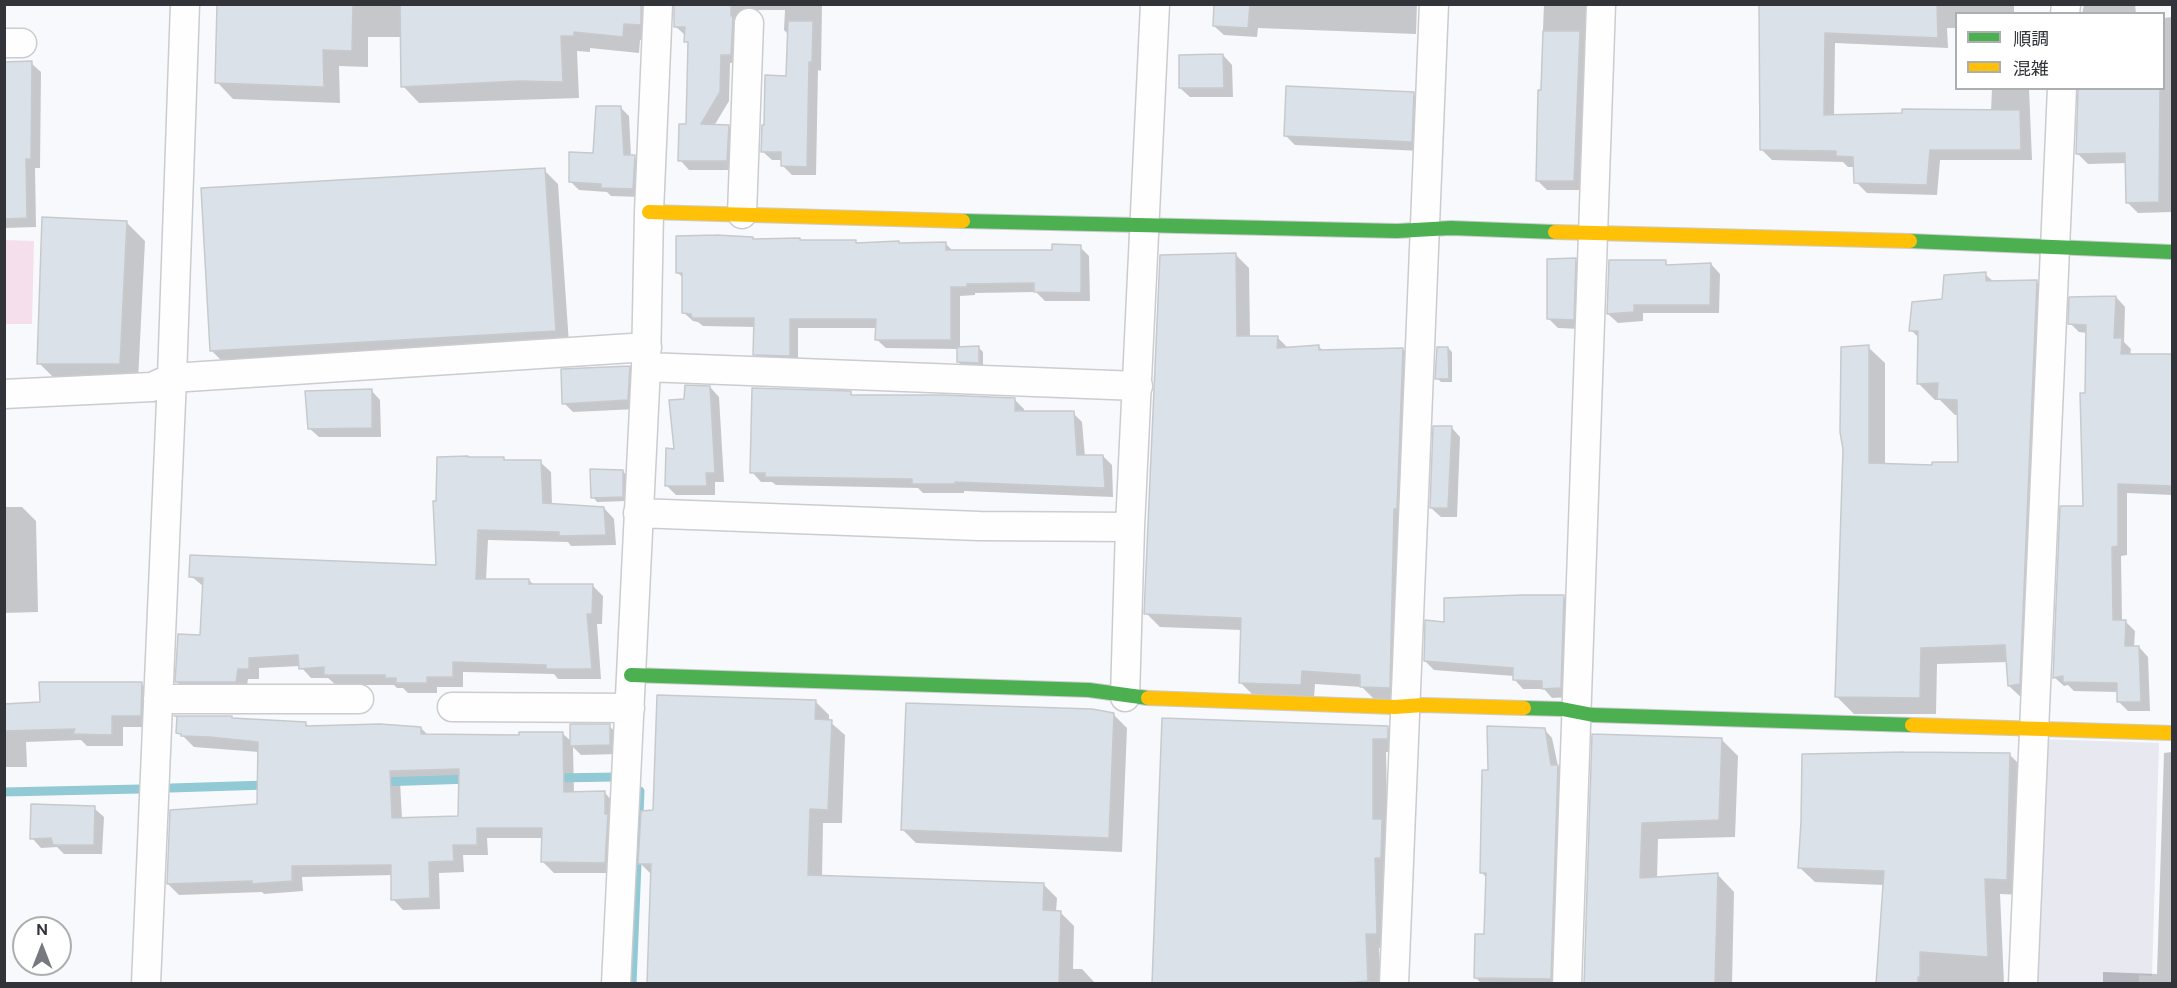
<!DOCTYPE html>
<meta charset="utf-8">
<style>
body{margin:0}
#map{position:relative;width:2177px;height:988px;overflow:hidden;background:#f8f9fd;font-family:"DM Sans","Noto Sans JP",sans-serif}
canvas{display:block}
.frame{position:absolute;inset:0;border:6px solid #33343a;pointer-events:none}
.legend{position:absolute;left:1955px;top:12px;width:210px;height:78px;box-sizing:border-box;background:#fff;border:2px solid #adaeb0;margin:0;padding:8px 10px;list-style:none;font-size:18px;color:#33343a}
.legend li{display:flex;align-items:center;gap:12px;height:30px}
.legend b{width:30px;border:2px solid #adaeb0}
.north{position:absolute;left:12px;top:916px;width:60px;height:60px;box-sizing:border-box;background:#fff;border:2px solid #adaeb0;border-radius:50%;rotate:0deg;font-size:16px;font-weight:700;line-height:24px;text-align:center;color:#33343a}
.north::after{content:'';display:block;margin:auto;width:21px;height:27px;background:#78797e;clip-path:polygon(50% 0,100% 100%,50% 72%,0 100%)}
</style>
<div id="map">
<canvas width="2177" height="988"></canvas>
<div class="frame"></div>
<ul class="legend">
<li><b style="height:8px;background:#4caf50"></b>順調</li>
<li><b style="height:8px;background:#ffc107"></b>混雑</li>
</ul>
<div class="north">N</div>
</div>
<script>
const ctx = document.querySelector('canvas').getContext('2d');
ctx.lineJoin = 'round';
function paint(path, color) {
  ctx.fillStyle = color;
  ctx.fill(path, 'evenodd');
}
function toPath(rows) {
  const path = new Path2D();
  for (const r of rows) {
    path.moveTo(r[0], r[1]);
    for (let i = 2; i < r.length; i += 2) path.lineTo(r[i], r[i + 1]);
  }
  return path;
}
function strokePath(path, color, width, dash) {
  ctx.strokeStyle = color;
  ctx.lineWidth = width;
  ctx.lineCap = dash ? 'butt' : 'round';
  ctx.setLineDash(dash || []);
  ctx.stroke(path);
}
paint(toPath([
 [2041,739,2159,743,2152,976,2139,975,2139,983,2034,984]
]), '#e7e8f0');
paint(toPath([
 [5,240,34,241,32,324,5,324]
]), '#f6dfec');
paint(toPath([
 [219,4,643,4,658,19,657,41,640,40,639,53,590,48,590,52,577,51,579,98,419,103,403,86,402,37,368,37,368,67,339,66,340,103,233,99,217,82],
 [675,4,822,4,821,71,818,70,816,175,792,175,782,165,782,160,772,160,762,151,765,127,788,77,789,35,784,30,785,10,742,10,740,63,730,63,729,101,714,126,728,126,738,136,736,170,689,170,680,160,687,126,689,44,685,35,675,26],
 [1215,4,1417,4,1416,34,1258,28,1257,37,1224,35,1214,26],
 [1544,4,1592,4,1583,190,1547,190,1537,180],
 [1760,4,2014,4,2014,14,1956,14,1956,28,1947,28,1948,48,1835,43,1834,116,1991,111,1992,88,2029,88,2032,160,1940,160,1937,195,1867,193,1856,182,1855,167,1848,167,1843,162,1772,160,1761,149],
 [2084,4,2135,4,2136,14,2082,14],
 [2172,17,2172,212,2138,213,2127,202,2127,163,2088,164,2077,153,2080,88,2164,88,2164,18],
 [1223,55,1232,65,1233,97,1190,97,1180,88],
 [4,63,31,63,41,72,40,168,35,168,36,227,4,228],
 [1413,94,1423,103,1421,151,1295,145,1286,136],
 [620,107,629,116,631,157,634,157,643,165,642,197,611,196,607,192,579,190,571,182,594,155],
 [544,170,558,184,569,344,225,364,211,350],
 [127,223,145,241,138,381,57,381,39,363],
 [753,238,755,240,801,242,855,241,858,244,898,242,900,244,946,244,953,251,1054,251,1080,247,1089,256,1090,301,1045,301,1036,292,975,293,975,295,960,296,960,348,978,347,983,352,983,367,963,366,958,362,958,349,886,348,876,339,877,328,798,328,798,365,764,363,754,354,755,327,703,326,698,322,693,321,683,312,683,278,678,273],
 [1235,254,1249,268,1250,337,1277,337,1289,349,1319,347,1324,351,1403,349,1416,363,1403,701,1375,700,1362,687,1315,684,1314,698,1254,696,1240,682,1242,630,1160,627,1146,613],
 [1575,260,1584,269,1582,329,1558,328,1548,318],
 [1665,262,1669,266,1711,264,1720,274,1719,313,1643,313,1643,321,1618,323,1608,314],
 [1985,274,1994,282,2036,281,2053,298,2026,702,2009,686,2008,662,1937,664,1936,714,1854,714,1837,697,1868,347,1885,363,1885,465,1934,466,1959,464,1959,415,1955,415,1940,400,1935,400,1918,383,1919,338,1911,330,1944,300],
 [2116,297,2125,307,2124,342,2131,349,2130,356,2172,356,2172,495,2127,493,2127,555,2121,556,2122,621,2125,621,2135,631,2134,648,2139,647,2148,657,2150,711,2128,711,2118,701,2118,692,2074,691,2068,685,2064,686,2054,677,2084,507,2087,333,2079,332,2070,323],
 [1448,348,1452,352,1452,382,1441,382,1437,378],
 [629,367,638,377,637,409,573,412,564,403],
 [710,387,719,397,724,482,715,482,715,495,676,495,666,485,686,401],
 [371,390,380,400,381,437,319,437,309,428],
 [850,393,854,396,1014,399,1024,409,1024,413,1073,413,1082,422,1085,457,1103,456,1112,465,1113,497,964,491,964,493,923,493,918,488,776,485,772,482,761,482,752,472],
 [1451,427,1460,437,1457,517,1441,517,1431,508],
 [503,458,507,462,540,462,551,472,552,505,604,508,614,519,616,545,571,546,568,542,488,540,486,580,529,580,534,585,592,585,603,596,602,624,597,624,601,679,558,679,554,674,463,672,463,687,437,687,437,693,408,693,403,688,397,688,394,685,336,685,328,678,311,678,300,666,259,668,259,679,248,679,246,692,187,692,177,682,201,636,204,587,191,576,437,566],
 [623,471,627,476,627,501,597,502,593,497],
 [4,507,22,507,36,521,38,612,4,613],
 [1563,596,1572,605,1569,697,1552,698,1544,689,1523,689,1514,679,1514,676,1434,670,1425,661,1446,624],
 [142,684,154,696,152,727,123,727,123,746,87,746,81,740,26,742,27,767,4,767,4,706,41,703],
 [815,701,829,715,829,721,845,735,842,823,823,823,822,877,1043,884,1057,898,1056,912,1060,912,1074,926,1073,969,1082,969,1096,984,649,984,652,875,640,863,654,812],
 [1113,714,1127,728,1122,852,916,843,902,829],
 [231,717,234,720,305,723,309,727,421,728,428,735,520,736,562,733,572,742,609,726,619,735,619,754,581,755,573,747,574,793,605,793,615,804,616,873,554,873,543,862,543,838,487,838,488,855,463,855,464,872,439,873,440,909,403,910,393,899,393,875,302,877,303,891,264,894,262,892,179,895,168,884,258,805,259,752,194,747,183,736],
 [460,780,460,818,402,819,400,781],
 [1163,719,1387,727,1401,741,1401,752,1386,752,1390,948,1379,948,1381,984,1154,984],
 [1544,729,1552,738,1558,766,1566,774,1558,984,1482,984,1476,978,1486,935,1487,878,1481,872,1490,772],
 [1594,735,1721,739,1738,756,1735,837,1658,839,1657,879,1718,875,1734,892,1732,984,1585,984],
 [2172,752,2172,984,2085,984,2103,983,2103,972,2157,974,2164,753],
 [2009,754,2025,770,2022,895,2000,894,2004,984,1877,984,1884,885,1815,882,1799,867],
 [94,808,104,817,102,854,64,854,57,847,41,848,32,838]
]), '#0003');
strokePath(toPath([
 [554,778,617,777],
 [380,782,471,779],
 [171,788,267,785],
 [4,792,140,789],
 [632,984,640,791]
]), '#91c9d5', 9);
const building = toPath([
 [217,4,353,4,352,51,323,50,324,87,215,83,217,4],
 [400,4,641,4,641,25,624,24,623,37,574,32,574,36,561,36,563,82,519,81,401,87,400,4],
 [674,4,731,4,731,16,733,16,731,55,721,55,720,92,701,124,729,125,727,161,678,161,679,124,686,124,688,42,684,42,685,27,674,27,674,4],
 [1214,4,1250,4,1248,28,1213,26,1214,4],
 [1759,4,1937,4,1938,38,1825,33,1824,115,1902,113,1902,109,2020,110,2021,150,1930,150,1927,185,1854,183,1853,157,1836,156,1836,151,1760,150,1759,4],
 [788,21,813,21,812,62,809,62,807,167,781,166,781,152,761,152,762,125,764,125,765,75,786,76,788,21],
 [1543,31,1580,31,1574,181,1536,181,1538,90,1541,90,1543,31],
 [1223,54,1224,88,1179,88,1179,55,1223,54],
 [32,61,31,159,26,159,27,218,4,219,4,62,32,61],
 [1286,86,1414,92,1412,142,1284,136,1286,86],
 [2078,88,2160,88,2159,202,2126,203,2125,153,2076,154,2078,88],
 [596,106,621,106,624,155,635,155,633,189,601,188,601,184,569,182,569,152,593,153,596,106],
 [545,168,556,331,210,351,201,188,545,168],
 [42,217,127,221,120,364,37,364,42,217],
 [716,235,753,237,753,239,800,238,800,240,856,240,856,243,899,241,899,243,946,242,946,250,1052,250,1052,244,1081,245,1081,293,1034,292,1034,283,967,284,967,287,951,287,951,340,875,340,876,319,790,319,790,356,753,355,754,318,692,318,691,314,682,313,682,273,676,273,676,236,716,235],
 [1236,253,1237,336,1278,336,1277,348,1319,345,1319,350,1403,348,1397,509,1394,509,1390,688,1360,687,1360,675,1302,671,1301,685,1239,683,1241,618,1144,614,1160,255,1236,253],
 [1576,258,1574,320,1547,319,1547,259,1576,258],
 [1609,260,1666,260,1666,265,1711,263,1710,305,1634,305,1634,312,1607,314,1609,260],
 [1986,272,1986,281,2037,280,2020,684,2008,686,2005,645,1921,648,1920,698,1835,697,1843,449,1840,432,1841,347,1869,345,1869,463,1932,465,1932,462,1958,462,1957,400,1937,399,1938,383,1917,384,1918,331,1909,331,1912,302,1942,299,1944,275,1986,272],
 [2116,296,2114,338,2122,338,2121,354,2172,354,2172,486,2118,484,2118,546,2112,547,2113,620,2126,620,2125,646,2139,646,2141,702,2117,702,2117,683,2063,682,2063,676,2053,678,2060,506,2083,506,2080,393,2085,393,2086,325,2068,324,2069,297,2116,296],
 [979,346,979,363,957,362,957,347,979,346],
 [1437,347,1448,347,1449,379,1435,379,1437,347],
 [630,366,628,400,562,404,561,369,630,366],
 [685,385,710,386,715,473,706,473,707,486,665,486,666,448,674,449,669,400,684,399,685,385],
 [752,388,851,391,851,395,943,395,1015,398,1015,411,1074,411,1077,455,1103,455,1105,488,955,482,955,484,912,484,912,479,765,477,765,473,750,473,752,388],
 [372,389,372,428,308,429,305,391,372,389],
 [1433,426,1452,426,1448,508,1430,508,1433,426],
 [468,456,468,457,504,457,504,460,541,460,543,503,604,507,606,535,559,536,559,532,478,530,476,579,529,579,529,584,593,584,592,614,587,614,592,669,546,669,546,665,453,662,453,677,427,677,427,683,396,683,396,678,385,678,385,675,324,675,324,667,299,669,298,655,249,658,249,669,238,669,236,682,175,682,178,634,200,635,203,578,189,577,190,555,436,565,433,501,436,501,437,457,468,456],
 [590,469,623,470,623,497,591,498,590,469],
 [1522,595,1564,595,1561,688,1542,689,1542,681,1513,680,1513,668,1424,661,1425,620,1444,622,1444,598,1522,595],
 [39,682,142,682,141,716,112,716,112,735,73,734,75,729,4,731,4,704,40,702,39,682],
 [657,695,816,700,815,719,832,720,828,810,810,809,808,875,1044,883,1043,910,1061,911,1059,984,647,984,651,864,638,864,641,811,653,810,657,695],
 [906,703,1092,709,1114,713,1109,838,901,830,906,703],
 [174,716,232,716,232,718,306,722,306,726,380,724,421,727,421,734,519,735,519,732,563,732,564,792,605,791,605,814,608,814,605,863,541,862,542,828,477,828,477,845,453,845,454,861,429,862,430,898,391,900,391,865,292,866,292,881,252,884,252,881,167,884,170,810,257,804,258,742,210,737,181,736,181,734,176,733,177,716,174,716],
 [459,769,458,816,392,818,390,771,459,769],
 [1162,718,1388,726,1388,739,1373,739,1373,819,1382,819,1381,858,1375,858,1377,934,1366,934,1368,981,1334,984,1152,984,1162,718],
 [570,724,610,724,610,745,570,746,570,724],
 [1487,726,1545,728,1551,765,1558,765,1551,979,1474,978,1475,934,1484,934,1486,873,1480,873,1482,770,1488,770,1487,726],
 [1592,734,1722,738,1719,820,1642,823,1640,878,1718,873,1715,984,1584,984,1592,734],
 [1904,752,2010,753,2007,880,1985,879,1988,957,1920,952,1920,977,1918,977,1918,984,1876,984,1884,871,1798,868,1801,822,1802,754,1904,752],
 [31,804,95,806,94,845,53,845,51,838,30,839,31,804]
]);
paint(building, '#dbe1e8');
strokePath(building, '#c7cacd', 1.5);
const street = toPath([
 [2065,14,2066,4],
 [4,43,22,43],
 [742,214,749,23],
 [646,367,1138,386],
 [4,394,152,387,172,378,647,347],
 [638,513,979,526,1130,527],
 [1125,697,1130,527,1155,4],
 [158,699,359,699],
 [452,707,630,708],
 [146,984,172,378,185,4],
 [616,984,646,367,649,212,658,4],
 [1394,984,1434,4],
 [1567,984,1601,4],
 [2023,984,2062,88]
]);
const fast = toPath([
 [963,221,1397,231,1451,228,1555,232],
 [1910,241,2172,252],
 [631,675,1089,690,1148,698],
 [1524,708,1562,709,1593,715,1912,725]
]);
const slow = toPath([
 [649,212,963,221],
 [1555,232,1910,241],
 [1148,698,1395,707,1423,705,1524,708],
 [1912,725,2172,733]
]);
strokePath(street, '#cbccd0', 31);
strokePath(fast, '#cbccd0', 16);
strokePath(slow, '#cbccd0', 16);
strokePath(street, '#fefeff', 28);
strokePath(fast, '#4caf50', 14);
strokePath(slow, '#ffc107', 14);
</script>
